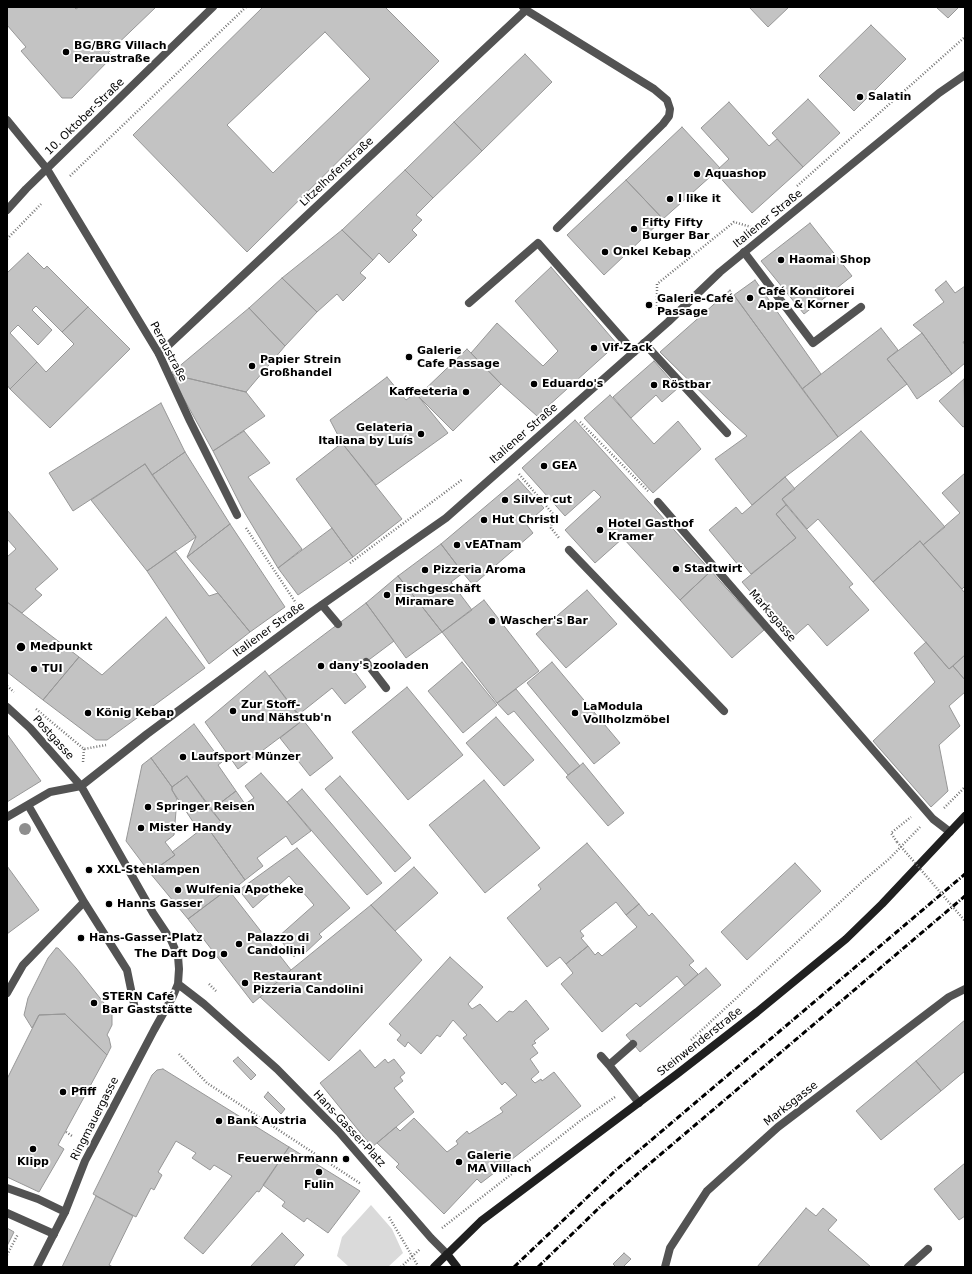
<!DOCTYPE html>
<meta charset="utf-8">
<style>
body{margin:0}
#map{position:relative;width:972px;height:1274px;overflow:hidden;background:#fff;font-family:"DejaVu Sans",sans-serif}
canvas{display:block}
.frame{position:absolute;inset:0;border:8px solid #000;pointer-events:none}
</style>
<div id="map">
<canvas width="972" height="1274"></canvas>
<div class="frame"></div>
</div>
<script>
const ctx = document.querySelector('canvas').getContext('2d');
ctx.lineJoin = 'round';
function paint(path, color) {
  ctx.fillStyle = color;
  ctx.fill(path, 'evenodd');
}
function toPath(rows) {
  const path = new Path2D();
  for (const r of rows) {
    path.moveTo(r[0], r[1]);
    for (let i = 2; i < r.length; i += 2) path.lineTo(r[i], r[i + 1]);
  }
  return path;
}
function strokePath(path, color, width, dash) {
  ctx.strokeStyle = color;
  ctx.lineWidth = width;
  ctx.lineCap = dash ? 'butt' : 'round';
  ctx.setLineDash(dash || []);
  ctx.stroke(path);
}
function label(font, color, halo, rows, align = 'center') {
  ctx.font = font + ' "DejaVu Sans",sans-serif';
  ctx.lineWidth = 4;
  ctx.setLineDash([]);
  ctx.textBaseline = 'middle';
  ctx.strokeStyle = halo;
  ctx.fillStyle = color;
  for (const [text, x, y, turn = 0] of rows) {
    ctx.save();
    ctx.translate(x, y);
    ctx.rotate((+turn || 0) * Math.PI / 180);
    ctx.textAlign = isNaN(turn) ? turn : align;
    if (halo) ctx.strokeText(text, 0, 0);
    ctx.fillText(text, 0, 0);
    ctx.restore();
  }
}
paint(toPath([
 [371,1205,392,1229,403,1253,388,1267,347,1267,348,1266,337,1256,342,1237]
]), '#dadada');
const building = toPath([
 [7,7,74,7,76,9,79,7,156,7,108,53,113,56,72,98,62,98,21,51,26,47,7,25,7,7],
 [263,7,385,7,439,61,247,252,133,135,263,7],
 [325,32,370,79,273,173,227,125,325,32],
 [749,7,789,7,768,27,749,7],
 [936,7,959,7,948,18,936,7],
 [871,25,906,59,854,111,819,76,871,25],
 [525,54,552,82,482,151,454,122,525,54],
 [808,99,840,133,803,167,772,133,808,99],
 [729,102,769,146,777,139,803,167,752,213,715,172,729,159,701,128,729,102],
 [454,122,482,151,433,198,405,170,454,122],
 [682,127,720,168,663,219,626,180,682,127],
 [405,170,433,198,416,215,422,220,412,230,417,235,389,263,379,253,373,260,342,230,405,170],
 [626,180,663,219,604,275,567,235,626,180],
 [810,223,852,276,804,314,761,261,810,223],
 [342,230,373,260,360,273,366,278,343,301,337,294,317,312,282,278,342,230],
 [28,253,44,269,47,266,88,307,62,332,36,306,32,310,52,330,38,345,18,325,10,333,37,362,10,389,7,385,7,273,28,253],
 [551,267,617,344,537,416,501,384,471,353,497,323,543,366,558,351,515,301,551,267],
 [282,278,317,312,285,346,249,308,282,278],
 [755,280,821,374,802,389,734,295,755,280],
 [946,281,955,293,965,286,965,341,963,342,965,345,965,363,952,374,922,333,913,325,944,302,935,290,946,281],
 [730,290,838,437,785,477,752,505,715,459,747,436,724,415,660,352,730,290],
 [88,307,130,349,50,428,10,389,37,362,46,372,74,344,62,332,88,307],
 [249,308,285,346,246,392,170,374,249,308],
 [881,328,898,350,887,359,907,384,838,437,802,389,881,328],
 [922,333,952,374,917,399,907,384,887,359,922,333],
 [467,349,501,384,453,431,418,396,467,349],
 [654,361,678,388,662,402,656,395,631,418,613,397,654,361],
 [170,374,246,392,265,416,213,451,170,374],
 [387,377,406,400,417,392,418,396,448,433,376,485,342,443,330,420,387,377],
 [964,379,965,426,963,427,939,401,964,379],
 [610,395,654,444,678,421,701,449,653,493,584,418,610,395],
 [161,403,185,452,152,475,145,464,73,511,49,473,161,403],
 [575,420,711,571,680,600,623,538,595,563,565,530,601,497,594,490,565,516,522,468,575,420],
 [244,431,270,463,248,477,302,549,278,568,243,510,213,451,244,431],
 [861,431,945,527,923,545,920,541,873,582,818,519,807,529,782,499,861,431],
 [342,443,402,519,353,557,296,479,342,443],
 [185,452,230,524,187,557,196,537,152,475,185,452],
 [145,464,196,537,147,571,91,500,145,464],
 [965,473,965,586,962,589,923,545,960,513,942,493,965,473],
 [785,477,795,489,782,499,786,505,776,514,796,538,751,574,742,563,739,566,709,530,736,507,742,514,785,477],
 [518,479,544,508,526,524,533,533,473,585,463,573,441,544,518,479],
 [786,505,853,584,849,587,869,610,827,646,808,624,791,639,742,582,796,538,776,514,786,505],
 [7,510,58,569,35,589,42,595,22,613,7,602,7,557,16,549,7,539,7,510],
 [230,524,285,607,250,632,218,593,187,557,230,524],
 [332,528,353,557,298,595,278,568,332,528],
 [920,541,965,593,965,655,949,669,873,582,920,541],
 [441,544,463,573,451,582,472,610,442,632,398,576,441,544],
 [175,551,209,596,218,593,250,632,209,664,147,571,175,551],
 [711,571,764,630,732,658,680,600,711,571],
 [398,576,442,632,406,658,366,603,398,576],
 [587,590,617,624,566,668,536,634,587,590],
 [484,600,539,671,497,703,442,632,484,600],
 [7,602,79,657,43,700,7,672,7,602],
 [366,603,394,641,354,671,366,687,345,704,332,688,298,715,269,676,366,603],
 [166,617,205,668,107,740,96,740,43,700,79,657,102,675,166,617],
 [926,642,949,669,953,666,965,680,965,692,949,706,960,726,939,745,948,791,931,807,873,741,935,682,914,653,926,642],
 [965,655,965,680,953,666,965,655],
 [462,662,497,705,463,733,428,691,462,662],
 [552,662,620,743,594,764,527,683,552,662],
 [265,671,303,720,238,769,205,722,265,671],
 [407,687,463,755,408,800,352,732,407,687],
 [516,689,580,766,568,775,514,711,508,715,497,703,516,689],
 [496,717,534,760,504,786,466,743,496,717],
 [303,720,333,758,310,776,280,738,303,720],
 [194,724,222,762,218,765,236,791,211,810,187,776,172,787,151,758,194,724],
 [7,734,41,781,7,802,7,734],
 [151,758,172,787,172,790,177,799,174,835,165,842,175,855,150,873,126,841,142,765,151,758],
 [583,763,624,813,608,826,566,777,583,763],
 [261,773,287,802,311,831,292,845,286,836,257,858,263,866,245,880,210,831,221,822,211,810,236,791,245,804,254,798,245,786,261,773],
 [187,776,221,822,210,831,245,880,230,892,228,889,188,919,150,873,175,855,172,852,199,831,172,790,172,787,187,776],
 [340,776,411,858,395,872,325,789,340,776],
 [484,780,540,848,485,893,429,825,484,780],
 [302,789,382,883,367,895,287,802,302,789],
 [587,843,639,904,626,915,616,902,580,931,584,936,581,938,588,946,566,964,560,957,547,967,507,918,541,889,538,885,587,843],
 [297,848,350,908,319,934,322,937,305,953,301,949,294,957,278,937,314,905,289,876,253,908,239,890,297,848],
 [795,863,821,891,747,960,721,932,795,863],
 [7,866,39,910,7,934,7,866],
 [414,867,438,893,395,931,371,905,414,867],
 [228,889,291,970,253,1003,188,919,228,889],
 [639,904,649,916,652,913,694,961,689,965,698,974,685,986,677,976,640,1007,636,1003,602,1032,561,984,573,973,566,964,588,946,595,955,598,952,602,956,637,927,626,915,639,904],
 [371,905,422,960,329,1061,260,997,291,970,371,905],
 [56,948,58,948,76,968,112,1013,112,1025,107,1035,109,1038,111,1047,107,1055,65,1014,39,1015,32,1028,24,1015,28,998,48,958,56,948],
 [450,957,483,987,468,1004,472,1009,480,1004,497,1022,509,1011,513,1012,526,1000,549,1029,534,1041,536,1043,532,1045,538,1053,530,1059,539,1072,531,1079,535,1083,541,1079,542,1081,554,1072,581,1106,481,1183,477,1179,444,1214,396,1167,399,1164,377,1143,396,1127,400,1131,414,1118,447,1152,458,1144,456,1141,467,1131,469,1134,503,1112,500,1108,517,1095,505,1082,502,1085,463,1038,467,1035,453,1020,440,1037,437,1035,421,1054,408,1042,405,1047,397,1040,401,1035,389,1024,450,957],
 [706,968,721,985,640,1052,626,1035,706,968],
 [65,1014,107,1055,58,1145,64,1149,39,1192,7,1177,7,1079,39,1015,65,1014],
 [965,1020,965,1071,941,1091,916,1061,965,1020],
 [360,1050,375,1068,385,1059,388,1063,394,1059,405,1073,400,1077,403,1081,394,1088,414,1112,372,1147,320,1083,360,1050],
 [238,1057,256,1075,251,1080,233,1061,238,1057],
 [916,1061,941,1091,881,1140,856,1111,916,1061],
 [163,1069,289,1147,259,1192,257,1191,203,1254,184,1238,232,1176,214,1165,210,1170,192,1158,196,1153,176,1141,158,1172,162,1175,154,1190,151,1188,136,1217,93,1194,152,1075,157,1070,163,1069],
 [268,1092,285,1109,281,1114,264,1097,268,1092],
 [289,1147,360,1191,328,1233,307,1218,304,1222,282,1206,285,1202,263,1185,289,1147],
 [965,1163,965,1216,959,1220,934,1189,965,1163],
 [96,1196,133,1216,109,1265,113,1267,62,1267,96,1196],
 [806,1208,816,1216,823,1208,837,1220,828,1230,871,1267,757,1267,806,1208],
 [7,1228,14,1232,7,1246,7,1228],
 [282,1233,304,1255,293,1267,250,1267,282,1233],
 [624,1253,631,1259,623,1267,616,1267,613,1264,624,1253]
]);
paint(building, '#c3c3c3');
strokePath(building, '#979797', 1);
strokePath(toPath([
 [70,176,246,7],
 [797,186,965,37],
 [7,239,41,204],
 [657,309,657,284,734,222,751,227],
 [580,422,648,491],
 [519,474,553,514,551,528,559,538],
 [246,528,296,603],
 [350,563,463,479],
 [7,686,14,692],
 [36,709,84,749,106,745],
 [83,762,84,749],
 [944,808,965,787],
 [897,842,891,833,911,817],
 [209,984,216,991],
 [691,1040,863,881,889,859,920,827],
 [179,1054,207,1083,361,1184],
 [66,1132,72,1136],
 [389,1217,418,1266],
 [442,1228,580,1121,615,1097],
 [7,1255,18,1234],
 [401,1267,420,1249]
]), '#757575', 2.5, [1, 2]);
strokePath(toPath([
 [526,10,654,89,667,100,670,109,669,116,663,124,557,228],
 [744,252,813,343,861,307],
 [469,303,538,243,634,352],
 [644,343,727,433],
 [159,354,190,421,237,515],
 [569,550,724,711],
 [322,605,338,624],
 [366,662,386,688],
 [633,1044,609,1065,639,1103],
 [601,1056,609,1065],
 [7,1188,38,1199,65,1212],
 [7,1213,54,1234],
 [908,1267,928,1249]
]), '#535353', 8);
strokePath(toPath([
 [7,817,50,792,81,786],
 [84,902,127,970,135,1009],
 [7,993,23,965,84,902,28,805]
]), '#535353', 8);
strokePath(toPath([
 [7,120,47,169,159,354,526,10,523,7],
 [7,210,26,189,213,7],
 [658,502,933,819,950,832],
 [7,707,30,728,81,786,153,913,171,940,178,956,179,969,178,984,173,996,154,1030,85,1161,65,1212,37,1267],
 [81,786,147,734,313,611,446,518,668,322,720,272,939,93,965,75],
 [178,984,204,1004,277,1069,339,1132,431,1238,447,1254],
 [665,1267,670,1248,707,1191,778,1127,949,997,965,989]
]), '#535353', 8);
strokePath(toPath([
 [447,1254,457,1267],
 [434,1267,481,1221,677,1074,757,1012,846,939,882,904,965,816]
]), '#202020', 8);
strokePath(toPath([
 [514,1267,616,1170,965,874],
 [538,1267,602,1205,641,1171,965,896]
]), '#000', 3, [6, 2, 1, 2]);
strokePath(toPath([
 [897,842,965,921]
]), '#757575', 2.5, [1, 2]);
ctx.fillStyle = '#8e8e8e';
for (const [x, y] of [
 [25,829]
]) {
  ctx.beginPath();
  ctx.arc(x, y, 6, 0, 2 * Math.PI);
  ctx.fill();
}
for (const [x, y, r, color] of [
 [66,52,4,"#000"],
 [860,97,4,"#000"],
 [697,174,4,"#000"],
 [670,199,4,"#000"],
 [634,229,4,"#000"],
 [605,252,4,"#000"],
 [781,260,4,"#000"],
 [750,298,4,"#000"],
 [649,305,4,"#000"],
 [594,348,4,"#000"],
 [409,357,4,"#000"],
 [252,366,4,"#000"],
 [534,384,4,"#000"],
 [654,385,4,"#000"],
 [466,392,4,"#000"],
 [421,434,4,"#000"],
 [544,466,4,"#000"],
 [505,500,4,"#000"],
 [484,520,4,"#000"],
 [600,530,4,"#000"],
 [457,545,4,"#000"],
 [676,569,4,"#000"],
 [425,570,4,"#000"],
 [387,595,4,"#000"],
 [492,621,4,"#000"],
 [21,647,5,"#000"],
 [321,666,4,"#000"],
 [34,669,4,"#000"],
 [233,711,4,"#000"],
 [88,713,4,"#000"],
 [575,713,4,"#000"],
 [183,757,4,"#000"],
 [148,807,4,"#000"],
 [141,828,4,"#000"],
 [89,870,4,"#000"],
 [178,890,4,"#000"],
 [109,904,4,"#000"],
 [81,938,4,"#000"],
 [239,944,4,"#000"],
 [224,954,4,"#000"],
 [245,983,4,"#000"],
 [94,1003,4,"#000"],
 [63,1092,4,"#000"],
 [219,1121,4,"#000"],
 [33,1149,4,"#000"],
 [346,1159,4,"#000"],
 [459,1162,4,"#000"],
 [319,1172,4,"#000"]
]) {
  const dot = new Path2D();
  dot.arc(x, y, r, 0, 2 * Math.PI);
  ctx.fillStyle = color;
  ctx.fill(dot);
  strokePath(dot, '#fff', 1.5);
}
label('bold 11px', '#000', '#fff', [
 ["BG/BRG Villach",74,46],
 ["Peraustraße",74,59],
 ["Salatin",868,97],
 ["Aquashop",705,174],
 ["I like it",678,199],
 ["Fifty Fifty",642,223],
 ["Burger Bar",642,236],
 ["Onkel Kebap",613,252],
 ["Haomai Shop",789,260],
 ["Café Konditorei",758,292],
 ["Appe & Korner",758,305],
 ["Galerie-Café",657,299],
 ["Passage",657,312],
 ["Vif-Zack",602,348],
 ["Galerie",417,351],
 ["Cafe Passage",417,364],
 ["Papier Strein",260,360],
 ["Großhandel",260,373],
 ["Eduardo's",542,384],
 ["Röstbar",662,385],
 ["Kaffeeteria",458,392,"right"],
 ["Gelateria",413,428,"right"],
 ["Italiana by Luís",413,441,"right"],
 ["GEA",552,466],
 ["Silver cut",513,500],
 ["Hut Christl",492,520],
 ["Hotel Gasthof",608,524],
 ["Kramer",608,537],
 ["vEATnam",465,545],
 ["Stadtwirt",684,569],
 ["Pizzeria Aroma",433,570],
 ["Fischgeschäft",395,589],
 ["Miramare",395,602],
 ["Wascher's Bar",500,621],
 ["Medpunkt",30,647],
 ["dany's zooladen",329,666],
 ["TUI",42,669],
 ["Zur Stoff-",241,705],
 ["und Nähstub'n",241,718],
 ["LaModula",583,707],
 ["Vollholzmöbel",583,720],
 ["König Kebap",96,713],
 ["Laufsport Münzer",191,757],
 ["Springer Reisen",156,807],
 ["Mister Handy",149,828],
 ["XXL-Stehlampen",97,870],
 ["Wulfenia Apotheke",186,890],
 ["Hanns Gasser",117,904],
 ["Hans-Gasser-Platz",89,938],
 ["Palazzo di",247,938],
 ["Candolini",247,951],
 ["The Daft Dog",216,954,"right"],
 ["Restaurant",253,977],
 ["Pizzeria Candolini",253,990],
 ["STERN Café",102,997],
 ["Bar Gaststätte",102,1010],
 ["Pfiff",71,1092],
 ["Bank Austria",227,1121],
 ["Galerie",467,1156],
 ["MA Villach",467,1169],
 ["Feuerwehrmann",338,1159,"right"],
 ["Klipp",33,1162,"center"],
 ["Fulin",319,1185,"center"]
], 'left');
label('11px', '#000', '#fff', [
 ["10. Oktober-Straße",85,117,-44],
 ["Litzelhofenstraße",337,172,-43],
 ["Italiener Straße",768,219,-39],
 ["Peraustraße",168,352,62],
 ["Italiener Straße",524,434,-41],
 ["Marksgasse",772,616,49],
 ["Italiener Straße",269,630,-36],
 ["Postgasse",53,738,48],
 ["Steinwenderstraße",700,1042,-38],
 ["Marksgasse",791,1104,-38],
 ["Ringmauergasse",95,1119,-63],
 ["Hans-Gasser-Platz",349,1129,47]
]);
</script>
